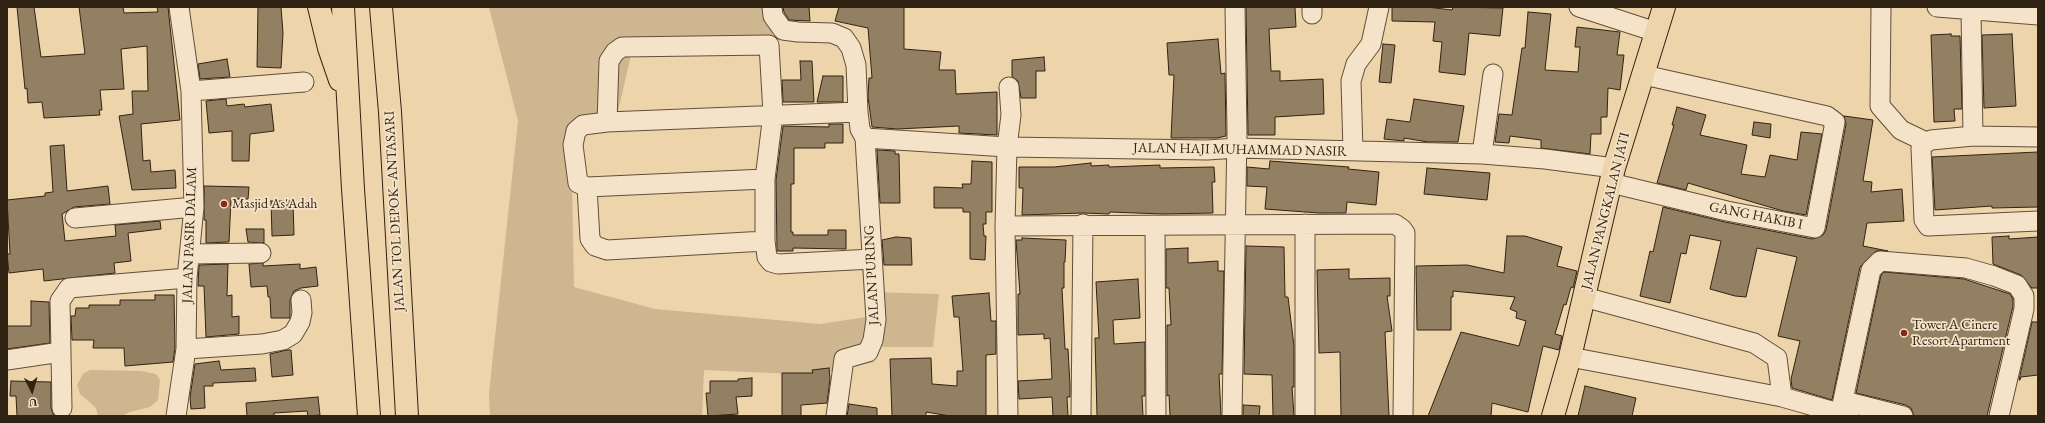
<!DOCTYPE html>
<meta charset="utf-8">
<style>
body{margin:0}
#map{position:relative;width:2045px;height:423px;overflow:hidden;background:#eed4ab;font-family:"EB Garamond",serif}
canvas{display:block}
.frame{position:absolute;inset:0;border:8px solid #312313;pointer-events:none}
.north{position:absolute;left:12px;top:371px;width:40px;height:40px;-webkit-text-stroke:3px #f4e3c8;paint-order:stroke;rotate:175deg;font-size:11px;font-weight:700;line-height:16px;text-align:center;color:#312313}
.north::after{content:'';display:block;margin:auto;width:14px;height:18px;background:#312313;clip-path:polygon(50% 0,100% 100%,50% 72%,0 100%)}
</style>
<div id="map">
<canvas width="2045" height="423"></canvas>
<div class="frame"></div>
<div class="north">U</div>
</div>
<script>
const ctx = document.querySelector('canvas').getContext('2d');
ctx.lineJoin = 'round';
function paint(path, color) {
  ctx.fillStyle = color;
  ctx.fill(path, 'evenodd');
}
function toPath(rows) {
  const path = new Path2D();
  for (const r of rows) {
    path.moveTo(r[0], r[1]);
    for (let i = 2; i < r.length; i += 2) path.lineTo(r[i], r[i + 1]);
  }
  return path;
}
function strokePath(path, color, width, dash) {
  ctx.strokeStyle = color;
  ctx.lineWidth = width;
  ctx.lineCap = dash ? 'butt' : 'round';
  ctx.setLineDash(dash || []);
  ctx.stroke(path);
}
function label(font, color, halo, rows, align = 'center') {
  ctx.font = font + ' "EB Garamond",serif';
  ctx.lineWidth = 3.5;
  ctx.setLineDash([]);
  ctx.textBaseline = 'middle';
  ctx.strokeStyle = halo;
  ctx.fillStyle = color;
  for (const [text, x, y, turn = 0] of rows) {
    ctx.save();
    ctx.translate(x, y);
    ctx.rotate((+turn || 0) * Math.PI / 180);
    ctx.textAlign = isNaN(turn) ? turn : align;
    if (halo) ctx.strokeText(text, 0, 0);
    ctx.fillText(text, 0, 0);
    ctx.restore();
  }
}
paint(toPath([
 [489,7,766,7,775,45,633,46,615,125,571,125,574,287,655,309,820,324,873,316,872,292,939,294,933,347,875,347,874,362,815,375,704,370,702,416,490,416,489,393,518,121],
 [90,370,141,371,156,374,160,380,158,400,150,407,130,412,121,416,98,416,96,408,80,394,77,385,83,374]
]), '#ceb691');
const building = toPath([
 [17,7,34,7,41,57,85,54,79,7,123,7,124,13,158,12,157,7,168,7,180,120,141,124,143,161,150,160,151,172,175,170,176,188,132,190,119,116,133,114,132,91,148,91,147,46,121,49,124,89,100,90,102,110,99,110,100,115,44,118,42,102,28,103,27,88,25,89,17,7],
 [258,7,281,7,283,33,281,68,257,67,258,7],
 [783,7,809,7,810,21,789,20,784,12,783,7],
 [839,7,904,7,904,49,941,52,939,70,955,70,956,94,997,92,997,135,959,133,959,126,897,129,872,127,868,97,869,78,872,78,868,28,835,21,839,7],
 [1246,7,1295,7,1296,27,1269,29,1271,71,1280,71,1280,81,1323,79,1324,114,1275,117,1275,135,1248,135,1246,7],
 [1392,7,1427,7,1452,10,1453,7,1503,8,1500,36,1469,33,1465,75,1439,72,1442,42,1433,41,1435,22,1392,21,1392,7],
 [1528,12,1551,14,1545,70,1578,72,1580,47,1575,47,1577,27,1620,32,1617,55,1624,55,1620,90,1608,88,1607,117,1601,117,1601,134,1591,134,1590,154,1541,148,1541,140,1510,136,1509,143,1495,142,1499,114,1512,115,1522,48,1525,48,1528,12],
 [1951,34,1951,36,1960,36,1962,109,1954,109,1955,121,1934,122,1931,35,1951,34],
 [2012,34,2016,106,1984,108,1982,35,2012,34],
 [1218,39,1221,74,1225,73,1226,136,1217,138,1171,138,1174,75,1169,75,1167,43,1218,39],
 [1383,44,1395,45,1391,83,1379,82,1383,44],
 [1044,57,1045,71,1036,71,1036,98,1021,98,1018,81,1012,77,1012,60,1044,57],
 [227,59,230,77,200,79,198,64,227,59],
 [800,61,812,61,814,102,783,102,782,80,801,80,800,61],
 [823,76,843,76,843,102,817,102,823,76],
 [226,99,227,106,244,104,245,107,271,104,274,131,250,134,249,161,232,161,232,131,209,133,206,101,226,99],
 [1414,99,1464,106,1458,142,1428,142,1404,138,1404,141,1384,139,1387,119,1410,122,1414,99],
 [1677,107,1706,115,1700,135,1747,145,1741,174,1765,177,1770,155,1797,160,1801,132,1822,134,1806,215,1783,211,1688,183,1686,190,1657,183,1674,125,1672,125,1677,107],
 [1844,116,1873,120,1863,181,1872,182,1871,192,1902,189,1904,221,1867,223,1863,246,1888,251,1876,251,1860,267,1832,400,1792,388,1791,379,1800,341,1778,336,1797,257,1757,248,1746,297,1735,296,1710,289,1721,241,1690,235,1686,254,1681,253,1670,303,1640,296,1650,251,1653,252,1663,207,1725,222,1813,239,1823,235,1826,230,1846,124,1844,116],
 [1754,122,1771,124,1770,138,1752,135,1754,122],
 [829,124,843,124,843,143,825,143,825,148,794,148,794,184,791,184,791,232,793,232,793,235,828,235,828,230,846,230,846,249,793,248,793,251,777,251,776,180,783,126,829,127,829,124],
 [64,145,67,191,108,186,110,204,74,207,62,214,65,241,116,236,115,225,160,221,161,229,128,233,131,261,114,263,115,273,44,281,43,269,9,273,7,254,10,254,7,200,45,196,45,193,53,192,50,146,64,145],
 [877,150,895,151,895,154,899,154,900,203,880,203,877,150],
 [2038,152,2038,207,1992,208,1992,206,1935,210,1932,157,2038,152],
 [972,161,992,162,992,212,986,212,986,224,983,224,984,236,986,236,985,260,970,259,970,212,963,212,963,208,934,208,934,187,963,188,962,184,971,184,972,161],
 [1270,161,1349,167,1348,169,1379,172,1376,205,1347,202,1346,213,1319,213,1265,209,1267,187,1247,186,1247,167,1269,169,1270,161],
 [1091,163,1091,166,1109,165,1109,167,1160,165,1160,168,1214,167,1215,182,1212,182,1213,213,1163,214,1110,212,1109,214,1083,213,1022,215,1023,188,1019,188,1019,167,1054,167,1091,163],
 [1427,168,1490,173,1487,200,1424,194,1427,168],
 [204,186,249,187,248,199,231,199,229,242,206,243,206,220,204,220,204,186],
 [271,201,293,201,294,235,272,236,271,201],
 [246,229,264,229,264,243,248,242,246,229],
 [1507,236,1525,236,1562,247,1557,266,1577,271,1573,288,1571,287,1566,305,1564,304,1555,334,1562,336,1559,350,1543,346,1528,412,1492,403,1491,416,1428,416,1461,332,1519,346,1526,321,1516,318,1517,312,1510,309,1515,297,1453,291,1453,297,1451,297,1451,330,1417,330,1416,266,1467,265,1504,273,1507,236],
 [2009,236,2009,239,2038,237,2038,288,2032,288,2021,275,1993,264,1992,237,2009,236],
 [896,237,911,238,912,265,884,265,882,240,896,237],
 [1022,238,1066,240,1065,262,1064,262,1064,288,1062,288,1065,349,1068,349,1070,385,1070,397,1067,397,1068,416,1053,416,1052,397,1019,399,1018,381,1052,379,1050,338,1044,339,1044,334,1018,335,1018,294,1020,294,1016,240,1022,240,1022,238],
 [1246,246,1284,247,1285,297,1288,297,1294,346,1294,387,1292,387,1294,416,1273,416,1272,375,1244,374,1246,246],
 [1188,248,1188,263,1218,261,1218,271,1224,271,1222,374,1219,374,1221,416,1170,416,1169,395,1167,396,1167,325,1171,325,1169,288,1166,288,1166,249,1188,248],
 [263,263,263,266,300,264,300,269,316,267,318,286,301,288,294,291,290,300,290,318,271,318,270,297,268,297,267,286,251,287,249,264,263,263],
 [228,264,227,296,232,295,232,317,239,316,239,334,206,337,204,286,198,286,199,265,228,264],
 [1349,269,1349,279,1390,278,1390,296,1387,296,1392,331,1385,332,1389,416,1341,416,1340,352,1319,353,1317,270,1349,269],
 [1884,272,1964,279,2010,294,2013,299,2013,306,1987,416,1914,416,1911,408,1906,405,1856,393,1881,275,1884,272],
 [1138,279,1140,318,1113,320,1114,344,1145,342,1145,396,1142,396,1143,416,1097,416,1095,338,1099,338,1096,282,1138,279],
 [989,293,991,321,996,321,996,354,986,355,986,416,950,416,926,412,926,416,892,416,890,359,931,358,932,384,957,386,957,371,963,371,959,317,954,317,952,296,989,293],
 [155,295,174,295,175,348,173,362,125,366,124,348,93,348,94,340,72,340,71,316,75,316,76,308,89,308,89,305,120,305,120,300,155,300,155,295],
 [31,301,49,302,50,343,7,349,7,326,31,326,31,301],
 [2032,322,2038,322,2038,375,2021,377,2020,380,2019,380,2032,322],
 [287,350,291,350,293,375,272,377,270,354,287,350],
 [219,361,221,370,255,368,256,381,213,383,213,386,204,386,205,408,191,409,190,397,195,364,219,361],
 [829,368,830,379,827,403,801,405,801,416,782,416,782,373,813,373,812,370,829,368],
 [752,378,752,396,736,397,738,414,708,416,706,393,710,393,710,381,738,381,738,379,752,378],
 [11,381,51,382,51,408,54,416,17,416,16,396,10,396,11,381],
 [1585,386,1636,398,1632,416,1578,416,1585,386],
 [318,397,320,415,308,416,307,411,274,413,274,416,247,416,246,403,318,397],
 [849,404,877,408,877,416,847,416,849,404],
 [1243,405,1260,406,1259,416,1243,416,1243,405]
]);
paint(building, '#937f62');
strokePath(building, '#312313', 1);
const minor = toPath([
 [772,7,773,16,783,30,798,32,832,33,844,38,851,48,856,65,858,112,860,129,865,138,876,320,873,340,868,352,844,359,836,416],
 [1312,7,1312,14],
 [1579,7,1656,32],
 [1881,7,1880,106,1901,130,1926,142],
 [1937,7,2038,15],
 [1971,11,1973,136],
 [191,91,304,82],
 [607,122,609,61,615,52,622,47,769,45,773,114,765,179,765,241,767,257,771,262,778,264,872,259],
 [2038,137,1973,136,1931,140,1922,145,1921,148,1924,220,1928,226,2038,221],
 [865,138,1007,147,1207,150,1237,148,1482,154,1545,159,1614,168],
 [1353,151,1351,81,1356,64,1371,44,1379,7],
 [1482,154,1493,74],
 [765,179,587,187,578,183,573,145,576,131,583,125,607,122,858,112],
 [1611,183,1727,211,1815,228,1835,122,1827,116,1644,75],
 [587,187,590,239,595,246,607,250,765,241],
 [75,218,194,207],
 [1155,225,1156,416],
 [1005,226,1395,224,1402,229,1405,233,1403,416],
 [190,254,261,253],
 [1584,297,1754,343,1777,358,1782,397],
 [186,349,262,344,283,340,293,334,300,322,302,313,301,300],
 [1570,357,1782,397,1849,416],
 [7,360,61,352],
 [1844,401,1903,416],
 [62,408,60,301,69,288,187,278],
 [1840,414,1871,270,1880,261,1966,268,1994,276,2017,285,2024,296,2024,309,1999,416],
 [176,416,186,349,187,278,194,207,191,91,179,7],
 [1008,416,1005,226,1007,147,1011,115,1009,87],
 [1081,416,1083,224],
 [1232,416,1237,133,1235,7],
 [1305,416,1305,224]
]);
const major = toPath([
 [1553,416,1570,357,1614,168,1664,7]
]);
const highway = toPath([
 [319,7,329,48,340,80],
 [343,7,353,189,369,416],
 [381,7,390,112,407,416]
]);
strokePath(minor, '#604f39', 21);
strokePath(major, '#312313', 24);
strokePath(highway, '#312313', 24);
strokePath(minor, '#f4e3c8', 19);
strokePath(major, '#eed4ab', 22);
strokePath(highway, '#eed4ab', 22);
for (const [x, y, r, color] of [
 [224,204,4,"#8f2418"],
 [1904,333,4,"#8f2418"]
]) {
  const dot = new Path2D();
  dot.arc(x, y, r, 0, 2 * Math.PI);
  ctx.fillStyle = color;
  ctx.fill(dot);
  strokePath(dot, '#f4e3c8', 1.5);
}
label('14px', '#312313', '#f4e3c8', [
 ["JALAN HAJI MUHAMMAD NASIR",1240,150,1],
 ["JALAN TOL DEPOK–ANTASARI",395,211,-93],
 ["JALAN PANGKALAN JATI",1606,211,-76],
 ["GANG HAKIB I",1756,216,11],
 ["JALAN PASIR DALAM",190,235,-88],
 ["JALAN PURING",872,275,-93]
]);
label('14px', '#312313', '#f4e3c8', [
 ["Masjid As'Adah",232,204],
 ["Tower A Cinere",1912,325],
 ["Resort Apartment",1912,341]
], 'left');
</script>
